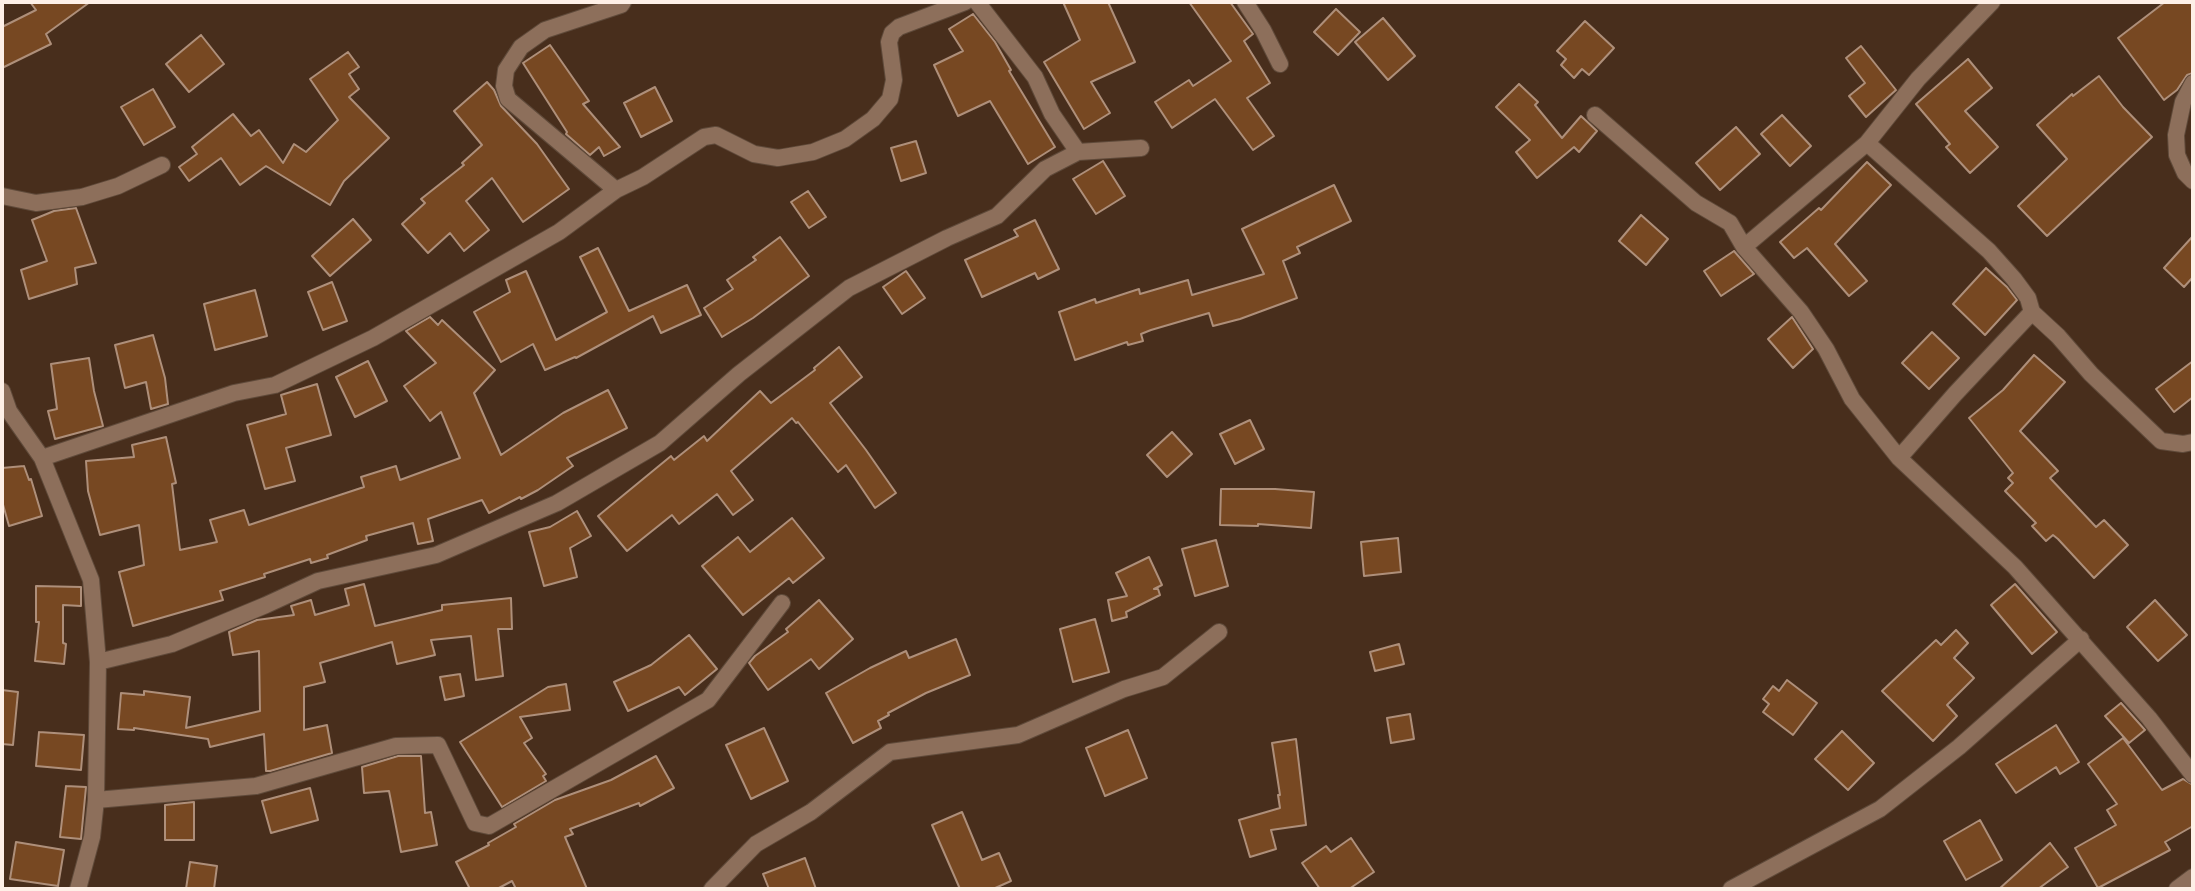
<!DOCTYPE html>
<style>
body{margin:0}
#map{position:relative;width:2195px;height:891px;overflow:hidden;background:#482e1c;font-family:Lato,sans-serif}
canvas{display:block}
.frame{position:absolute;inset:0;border:4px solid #fef0e7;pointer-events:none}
</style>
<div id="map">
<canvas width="2195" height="891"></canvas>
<div class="frame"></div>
</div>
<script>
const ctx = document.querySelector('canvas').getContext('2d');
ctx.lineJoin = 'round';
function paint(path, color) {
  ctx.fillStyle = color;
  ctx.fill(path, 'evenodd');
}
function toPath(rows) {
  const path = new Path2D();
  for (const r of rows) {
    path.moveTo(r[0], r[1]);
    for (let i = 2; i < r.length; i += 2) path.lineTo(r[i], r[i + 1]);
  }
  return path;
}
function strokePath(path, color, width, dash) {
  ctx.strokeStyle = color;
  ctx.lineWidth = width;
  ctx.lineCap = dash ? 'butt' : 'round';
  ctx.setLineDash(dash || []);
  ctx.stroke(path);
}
const building = toPath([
 [30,2,90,2,46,34,51,44,2,68,2,27,36,10,30,2],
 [1063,2,1108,2,1135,62,1091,82,1110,113,1084,129,1044,62,1080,40,1063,2],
 [1189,2,1230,2,1253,34,1244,41,1270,83,1247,98,1274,136,1253,150,1215,99,1172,128,1155,102,1189,80,1193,86,1231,61,1189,2],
 [2165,2,2193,2,2193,73,2187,75,2177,90,2164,100,2118,38,2165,2],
 [1336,9,1360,32,1338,55,1314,32,1336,9],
 [973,14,995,42,1011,70,1009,71,1055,147,1028,164,990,101,958,116,934,65,963,51,949,29,973,14],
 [1383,18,1415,56,1388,80,1355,42,1383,18],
 [1585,21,1614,48,1589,75,1582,69,1574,78,1561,65,1566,59,1557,51,1585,21],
 [201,35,224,64,189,92,166,64,201,35],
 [550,45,589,101,583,104,620,147,604,156,599,147,590,155,566,134,567,132,523,63,550,45],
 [1861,46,1896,90,1866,117,1849,96,1865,83,1846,58,1861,46],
 [348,52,359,67,349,74,359,89,349,97,389,138,344,181,330,205,266,166,240,185,221,158,189,181,179,167,197,154,192,147,233,114,251,136,259,130,283,163,294,144,306,152,338,120,310,79,348,52],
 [1968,59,1992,88,1965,111,1998,147,1970,173,1946,147,1950,144,1916,104,1968,59],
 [2099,76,2123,107,2152,137,2047,236,2018,206,2067,159,2037,125,2072,94,2073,96,2099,76],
 [487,82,494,90,501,106,537,144,569,189,523,222,492,178,466,201,489,230,464,251,450,233,428,253,402,224,425,203,421,199,464,165,462,163,482,145,454,111,487,82],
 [1519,84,1538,102,1535,105,1562,138,1581,116,1597,131,1579,152,1574,147,1537,178,1516,152,1530,140,1496,107,1519,84],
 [655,87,672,121,641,137,624,103,655,87],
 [153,89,175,127,144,145,121,107,153,89],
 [1782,115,1811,146,1790,166,1761,134,1782,115],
 [1736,127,1760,154,1720,190,1696,163,1736,127],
 [916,141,926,173,901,181,891,148,916,141],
 [1103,161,1125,196,1096,214,1073,179,1103,161],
 [1867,162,1891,185,1835,244,1867,281,1849,296,1807,248,1794,258,1780,242,1819,208,1821,210,1867,162],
 [1334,185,1351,221,1297,247,1300,253,1283,261,1297,298,1240,319,1213,326,1209,313,1151,330,1141,334,1143,341,1128,345,1127,342,1075,360,1059,312,1095,299,1096,303,1139,289,1140,294,1188,280,1192,295,1264,274,1242,229,1334,185],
 [808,191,826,217,809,228,791,202,808,191],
 [76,208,96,263,75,268,77,284,29,299,21,270,47,261,32,220,54,211,76,208],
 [1641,215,1668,239,1646,265,1619,241,1641,215],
 [353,219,371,240,330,276,312,256,353,219],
 [1035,220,1059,269,1038,279,1035,273,982,297,965,260,1018,236,1014,230,1035,220],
 [2193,236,2193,277,2184,287,2164,268,2193,236],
 [780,237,809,276,753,318,722,337,704,308,733,289,727,280,756,260,753,257,780,237],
 [598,248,629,311,687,285,701,315,661,333,653,316,576,358,575,357,545,370,533,344,501,362,474,312,510,292,506,280,526,271,556,340,607,312,580,257,598,248],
 [1734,251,1754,274,1721,296,1704,271,1734,251],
 [1986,268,2007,287,2017,300,1985,335,1953,304,1986,268],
 [906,271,925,298,902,314,883,287,906,271],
 [332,282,347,321,323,330,308,292,332,282],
 [255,290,267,336,215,350,204,304,255,290],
 [430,317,438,325,442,320,495,370,474,393,501,455,563,413,608,390,627,428,567,458,573,466,538,490,521,499,520,497,489,513,482,500,428,519,433,541,418,544,413,523,366,536,367,540,327,555,328,558,311,563,310,559,264,574,265,577,220,591,223,600,133,626,119,572,144,565,139,525,100,535,88,491,86,461,134,457,132,445,166,437,176,483,172,484,180,550,217,542,210,520,244,510,249,525,364,487,361,477,396,466,400,480,460,458,441,412,430,421,404,386,436,363,406,331,430,317],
 [1792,317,1813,349,1793,368,1768,339,1792,317],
 [1932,332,1959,358,1929,389,1902,363,1932,332],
 [153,335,165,378,168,404,151,409,146,382,125,388,115,345,153,335],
 [839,347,862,377,830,403,866,450,896,493,875,508,846,465,838,472,798,422,796,423,792,418,731,471,753,500,733,515,717,494,679,524,672,515,627,551,598,516,671,456,674,460,704,436,707,441,760,391,771,403,815,370,814,368,839,347],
 [2034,355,2065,382,2020,431,2058,471,2050,478,2096,527,2104,520,2128,545,2094,578,2058,539,2053,535,2046,541,2032,526,2036,523,2005,491,2013,483,2008,478,2013,473,1969,418,2003,390,2034,355],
 [89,358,94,391,103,426,55,439,48,411,57,409,51,364,89,358],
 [368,361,387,401,355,417,336,377,368,361],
 [2193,361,2193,397,2174,412,2156,389,2193,361],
 [317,384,331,435,286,448,295,481,265,489,247,425,286,414,281,395,317,384],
 [1250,420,1264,449,1235,464,1220,434,1250,420],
 [1172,432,1192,454,1167,477,1147,455,1172,432],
 [24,466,29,480,31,479,42,516,9,526,2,501,2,468,24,466],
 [1221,489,1275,489,1314,492,1311,528,1258,524,1258,526,1220,525,1221,489],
 [577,511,591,536,570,548,577,577,544,586,529,532,550,527,577,511],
 [792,518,824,558,793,583,789,578,743,615,702,566,738,537,750,552,792,518],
 [1398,538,1401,572,1364,576,1361,542,1398,538],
 [1216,540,1228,586,1195,596,1182,549,1216,540],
 [1149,557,1162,585,1154,589,1158,589,1160,595,1126,612,1127,617,1112,621,1108,600,1127,596,1116,573,1149,557],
 [364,584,375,626,442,610,442,605,511,598,512,629,498,629,503,676,476,680,471,636,431,640,435,655,397,664,392,642,320,663,325,682,304,687,304,730,327,725,332,753,270,771,266,771,264,734,210,747,208,739,134,728,134,730,118,729,121,693,144,695,144,691,190,697,186,728,260,711,259,651,233,655,229,632,257,620,294,615,291,606,311,600,315,615,349,605,345,589,364,584],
 [2015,584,2057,632,2032,654,1991,605,2015,584],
 [36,586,81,587,81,606,63,605,63,643,66,644,64,664,35,661,39,622,36,622,36,586],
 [819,600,853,639,819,669,811,659,768,690,749,663,755,656,788,632,786,629,819,600],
 [2155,600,2187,635,2158,661,2127,627,2155,600],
 [1095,619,1109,672,1073,682,1060,629,1095,619],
 [1956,630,1968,643,1954,658,1974,678,1947,705,1957,716,1933,741,1882,691,1936,640,1941,645,1956,630],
 [689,635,717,669,685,695,679,687,628,711,614,682,651,665,689,635],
 [956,639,970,675,926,693,888,713,889,715,878,721,881,728,853,743,826,693,870,668,906,651,909,658,956,639],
 [1399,644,1404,664,1375,671,1370,652,1399,644],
 [460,674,464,696,445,700,440,677,460,674],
 [1787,680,1817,703,1793,735,1763,712,1769,704,1763,699,1773,686,1779,691,1787,680],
 [566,684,570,710,520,717,532,738,524,743,546,774,543,776,546,781,502,807,460,742,548,687,566,684],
 [2,690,18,692,13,745,2,744,2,690],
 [2121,703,2145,730,2129,743,2105,716,2121,703],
 [1410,714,1414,739,1391,743,1387,718,1410,714],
 [2056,725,2079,762,2060,774,2056,767,2016,793,1996,764,2056,725],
 [764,728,788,781,751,799,726,745,764,728],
 [1128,730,1147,778,1105,796,1086,748,1128,730],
 [1842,731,1874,763,1848,790,1815,759,1842,731],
 [39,732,84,735,81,770,36,766,39,732],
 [2123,738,2162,790,2183,779,2193,785,2193,826,2165,842,2170,850,2098,888,2075,848,2116,825,2107,810,2117,804,2088,764,2123,738],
 [1296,739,1306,825,1271,830,1276,849,1250,857,1239,820,1280,808,1278,795,1280,795,1272,743,1296,739],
 [398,756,421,756,425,813,431,812,437,845,401,852,389,791,364,793,362,767,398,756],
 [656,756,674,788,640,806,639,803,570,829,573,834,565,837,587,889,516,889,512,881,497,889,470,889,456,862,489,845,488,843,516,827,514,824,555,800,611,780,656,756],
 [66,786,86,787,81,839,60,837,66,786],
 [310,788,318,820,271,833,262,801,310,788],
 [194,802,194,840,165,840,165,805,194,802],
 [962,812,982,860,999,853,1011,881,993,889,960,889,932,825,962,812],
 [1980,820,2002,860,1966,880,1944,841,1980,820],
 [1351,838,1374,872,1349,889,1320,889,1302,863,1326,846,1331,852,1351,838],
 [16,842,64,850,58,886,10,879,16,842],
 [2050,843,2068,867,2038,889,1999,889,2050,843],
 [805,858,816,889,769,889,763,874,805,858],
 [190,862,217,866,214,889,186,889,190,862]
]);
paint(building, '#774822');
strokePath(building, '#ae8f7a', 2);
const street = toPath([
 [977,2,1035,77,1052,114,1078,152],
 [1245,2,1263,30,1280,64],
 [2193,83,2183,102,2176,135,2177,155,2185,173,2193,181],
 [1595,115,1696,203,1730,223,1744,247,1801,312,1826,349,1852,399,1899,458,2015,567,2149,718,2193,775],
 [1867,143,1989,251,2014,279,2028,298,2032,312,1955,394,1899,458],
 [616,190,508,99,504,86,506,70,521,47,545,30,621,5,623,2],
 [2,196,36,203,82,197,118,186,162,165],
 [1744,247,1867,143,1918,79,1992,2],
 [2032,312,2058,336,2091,374,2161,441,2183,444,2193,442],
 [2,391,9,411,42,458,91,580,98,662,96,800,92,837,78,889],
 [42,458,234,393,275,385,373,338,559,232,616,190,643,177,704,137,716,135,754,154,778,158,813,152,845,139,873,119,890,99,894,80,889,42,892,33,899,27,965,2],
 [98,662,172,644,266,605,318,581,436,555,557,503,660,443,739,374,849,288,947,238,997,216,1045,169,1078,152,1141,148],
 [96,800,256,786,396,746,438,745,475,823,489,826,708,700,782,603],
 [712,889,756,844,811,812,890,752,1018,735,1124,689,1163,677,1219,632],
 [1731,889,1880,809,1959,747,2081,639],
 [2177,889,2193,877]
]);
strokePath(street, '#5f4a3a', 18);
strokePath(street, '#8d6f5b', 16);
</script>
